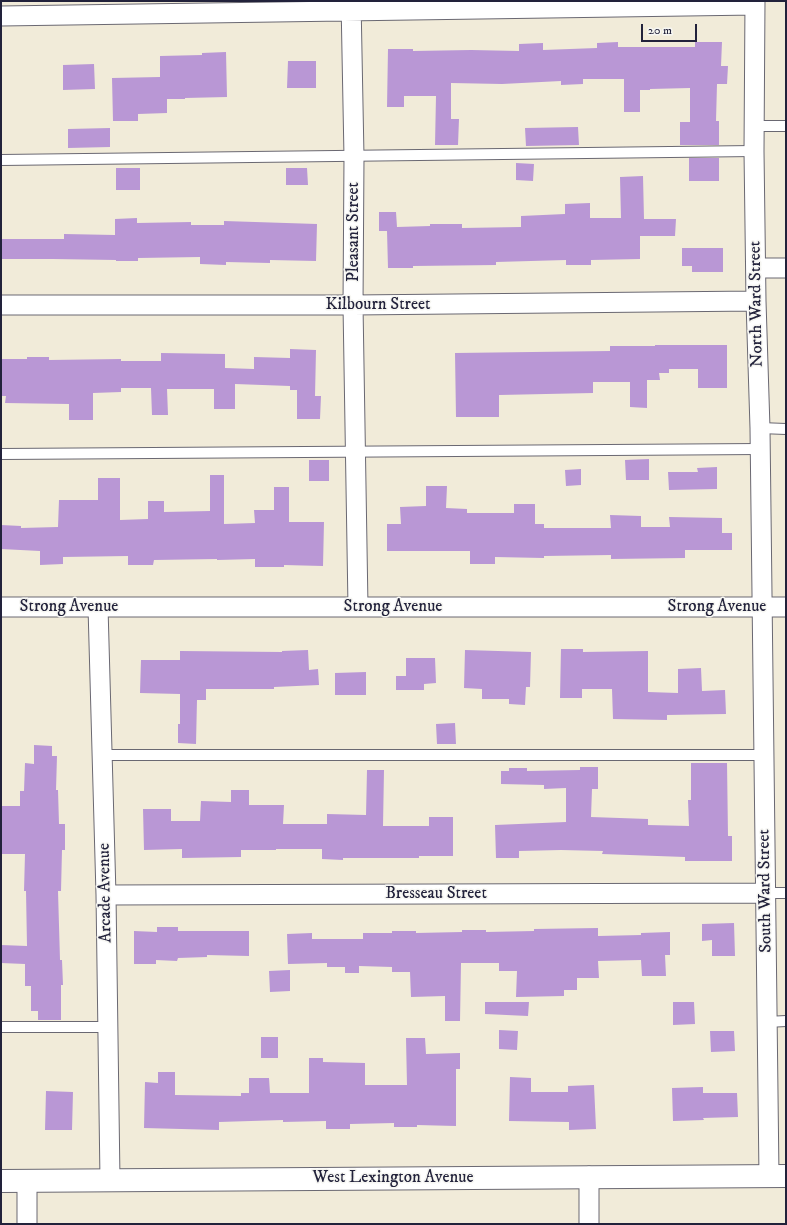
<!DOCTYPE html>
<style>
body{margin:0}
#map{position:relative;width:787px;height:1225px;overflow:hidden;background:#f1ebd9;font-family:"IM FELL DW Pica",serif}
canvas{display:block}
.frame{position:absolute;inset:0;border:2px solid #22223b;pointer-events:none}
.scale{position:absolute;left:641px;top:24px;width:56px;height:18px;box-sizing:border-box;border:2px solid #22223b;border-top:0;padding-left:5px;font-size:12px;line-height:14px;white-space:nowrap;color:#22223b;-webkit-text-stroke:3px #f6f6f2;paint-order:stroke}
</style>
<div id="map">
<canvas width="787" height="1225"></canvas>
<div class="frame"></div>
<div class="scale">20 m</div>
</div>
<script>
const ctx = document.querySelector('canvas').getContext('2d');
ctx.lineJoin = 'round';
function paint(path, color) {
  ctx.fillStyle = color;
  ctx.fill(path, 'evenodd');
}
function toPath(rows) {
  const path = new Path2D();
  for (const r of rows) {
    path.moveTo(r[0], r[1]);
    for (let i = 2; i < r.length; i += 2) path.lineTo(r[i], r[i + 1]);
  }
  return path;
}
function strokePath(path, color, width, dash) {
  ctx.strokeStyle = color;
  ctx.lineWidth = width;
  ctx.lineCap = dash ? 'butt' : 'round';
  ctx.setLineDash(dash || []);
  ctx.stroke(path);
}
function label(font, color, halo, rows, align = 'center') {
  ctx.font = font + ' "IM FELL DW Pica",serif';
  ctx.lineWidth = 3;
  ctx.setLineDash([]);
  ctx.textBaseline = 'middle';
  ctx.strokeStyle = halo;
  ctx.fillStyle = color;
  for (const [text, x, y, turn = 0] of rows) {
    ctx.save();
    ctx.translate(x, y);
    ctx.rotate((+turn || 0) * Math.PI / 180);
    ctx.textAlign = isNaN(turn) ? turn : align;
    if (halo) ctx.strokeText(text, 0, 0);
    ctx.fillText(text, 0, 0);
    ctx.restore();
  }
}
paint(toPath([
 [618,42,618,47,695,47,695,42,722,42,721,66,728,66,727,84,717,84,716,121,719,121,719,145,680,145,680,122,690,122,690,88,650,89,650,90,640,90,640,112,624,112,624,79,583,79,583,84,561,85,561,81,502,84,451,83,451,119,459,119,458,145,435,145,436,96,404,96,404,107,387,107,388,49,413,49,413,51,471,50,519,51,519,44,543,43,543,50,597,48,597,43],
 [226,52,227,97,185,98,185,99,167,99,167,113,138,114,138,121,113,121,112,78,160,77,160,56,202,55,202,53],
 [288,61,316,61,316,88,287,88],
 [94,64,95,89,63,90,63,65],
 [578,127,579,145,526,146,525,128],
 [110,128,110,147,68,148,68,129],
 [689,158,719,158,719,181,689,181],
 [516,163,534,164,533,181,516,180],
 [116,168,140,168,140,190,116,190],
 [286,168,307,168,308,185,286,185],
 [643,176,644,219,676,219,675,236,640,236,640,259,591,260,591,265,566,265,566,260,496,262,496,265,413,266,413,268,388,268,387,231,379,231,379,212,396,212,397,227,430,226,430,224,462,224,462,228,521,227,521,216,565,214,565,204,590,203,590,218,621,218,620,177],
 [137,218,137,223,191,222,191,225,224,225,224,221,317,224,316,261,270,260,270,263,226,262,226,265,200,264,200,257,138,258,138,261,116,261,116,260,53,259,1,259,1,239,64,239,64,234,115,235,115,219],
 [682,248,723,248,723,272,692,272,692,266,682,266],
 [655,345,727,345,727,388,698,388,698,369,669,369,669,373,659,373,660,380,647,380,647,408,630,407,630,382,593,382,593,393,499,395,499,417,456,417,455,353,610,351,610,346,655,346],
 [290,349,316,350,315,396,321,396,320,419,297,419,297,390,290,390,290,386,235,384,235,409,214,409,214,389,167,389,168,415,152,415,151,388,121,388,121,392,93,393,93,420,69,420,69,404,5,403,6,396,1,396,1,359,27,359,27,357,49,357,49,360,121,359,121,361,161,361,161,353,225,354,225,368,254,369,254,357,290,358],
 [649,459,649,480,626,480,625,460],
 [309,460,329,460,329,481,309,481],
 [717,467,717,489,669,490,668,472,698,472,697,468],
 [581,469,581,485,566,486,565,470],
 [210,475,224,475,224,524,255,523,254,510,274,510,274,487,289,487,289,522,324,522,323,566,284,565,284,567,255,567,255,559,217,560,217,559,154,560,153,565,128,565,128,556,63,557,63,564,40,565,40,551,1,549,1,525,21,526,21,528,58,527,59,500,98,500,98,478,120,478,120,520,148,519,148,501,164,501,164,512,210,511],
 [426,486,447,486,446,508,467,509,467,513,514,513,514,504,535,504,535,524,544,524,544,528,611,528,610,515,641,516,641,527,670,527,669,517,722,518,722,533,732,533,732,550,685,550,685,558,611,559,611,555,544,556,544,558,495,557,495,564,470,564,470,551,387,551,387,524,401,524,400,507,426,506],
 [561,649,583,649,583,652,648,651,648,692,678,693,678,669,701,668,702,691,725,690,726,714,667,715,667,720,613,719,612,689,582,689,582,698,560,698],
 [308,650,309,670,318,669,319,685,274,687,274,689,206,689,206,700,197,700,196,744,178,743,178,724,180,724,180,694,140,693,141,660,180,660,180,651,282,652,282,651],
 [465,650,531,652,530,687,526,687,525,705,509,704,509,699,482,699,482,689,464,688],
 [406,658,435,658,436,683,424,684,424,690,396,690,396,676,406,676],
 [366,672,366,695,335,695,335,673],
 [455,723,456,744,437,744,436,724],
 [34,745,52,746,52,756,57,756,56,790,58,790,59,824,65,824,65,850,62,850,61,891,58,891,60,960,62,960,63,985,61,985,61,1020,38,1020,38,1011,31,1011,31,986,25,986,25,964,1,963,1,945,27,946,26,891,24,891,25,854,1,854,1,806,20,806,20,791,24,791,25,763,34,764],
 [691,763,727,763,728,836,732,836,732,861,685,861,685,857,602,854,603,851,561,850,519,851,519,858,496,858,495,825,566,822,566,788,544,789,544,785,501,784,501,771,509,771,509,768,527,768,527,771,580,770,580,767,598,767,598,789,592,789,591,817,648,819,648,825,689,826,688,800,691,800],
 [367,770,384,770,383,826,429,826,429,817,453,817,453,856,419,856,419,858,343,858,343,860,322,859,322,849,276,849,276,850,241,850,241,857,182,858,182,849,144,850,143,809,171,809,171,821,200,821,201,801,231,802,231,790,249,790,249,805,284,805,283,824,327,824,327,814,366,815],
 [734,923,735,956,712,956,712,940,702,941,702,924],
 [157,927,178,927,178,931,249,931,249,956,207,955,207,957,178,958,177,961,156,960,156,964,134,964,134,931,157,932],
 [598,928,598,936,641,935,641,933,670,932,670,955,665,955,666,976,642,976,641,960,598,961,599,978,577,978,577,990,564,990,564,996,516,997,517,971,499,971,499,963,461,963,460,1021,445,1021,445,996,411,997,410,972,392,972,392,967,359,966,359,973,345,973,345,967,327,967,327,963,288,964,287,934,312,933,312,939,363,939,363,933,392,933,392,931,416,931,416,933,462,932,462,930,486,930,486,932,534,931,534,929],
 [290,970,290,991,270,992,269,971],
 [485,1002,529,1002,528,1016,485,1014],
 [673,1002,694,1002,695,1024,673,1025],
 [499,1030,518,1031,517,1050,499,1049],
 [710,1031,734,1031,735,1051,711,1052],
 [261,1037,278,1037,278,1058,261,1058],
 [406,1038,425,1038,426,1054,460,1053,460,1069,456,1069,456,1126,417,1125,417,1127,394,1127,394,1123,350,1124,350,1129,326,1129,326,1121,283,1122,283,1120,219,1122,219,1130,144,1128,145,1082,158,1083,158,1072,175,1072,175,1095,241,1096,241,1093,249,1093,249,1078,269,1078,270,1093,309,1093,309,1058,323,1058,323,1062,365,1063,365,1085,407,1085],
 [510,1077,531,1078,531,1092,568,1092,568,1086,594,1085,596,1129,569,1130,569,1122,509,1121],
 [703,1087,703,1093,737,1093,738,1117,703,1118,704,1120,673,1121,672,1088],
 [46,1091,73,1092,72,1130,45,1130]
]), '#b997d5');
const lane = toPath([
 [754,126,786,126],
 [1,160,754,151],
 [760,428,786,429],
 [1,454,760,449],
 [102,755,764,755],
 [766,893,786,893],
 [767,1022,786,1021],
 [1,1027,108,1027]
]);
const street = toPath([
 [351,1,354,157,353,305,358,607],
 [755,1,754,151,756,301,760,428,769,1176],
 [1,16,755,5],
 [756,268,786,268],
 [1,305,353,305,756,301],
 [1,607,786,607],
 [98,607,106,895,110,1180],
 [106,895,766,893],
 [27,1224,27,1180],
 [589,1224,589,1176]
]);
const primary = toPath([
 [1,1181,786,1176]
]);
strokePath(lane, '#6a6872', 12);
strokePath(street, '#6a6872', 21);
strokePath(primary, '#6a6872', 24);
strokePath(lane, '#fff', 10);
strokePath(street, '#fff', 19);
strokePath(primary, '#fff', 22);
label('17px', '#22223b', '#f6f6f2', [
 ["Pleasant Street",354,232,-90],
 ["North Ward Street",757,304,-91],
 ["Kilbourn Street",378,305],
 ["Strong Avenue",69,607],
 ["Strong Avenue",393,607],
 ["Strong Avenue",717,607],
 ["South Ward Street",766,891,-91],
 ["Arcade Avenue",106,893,-91],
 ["Bresseau Street",436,894],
 ["West Lexington Avenue",393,1178]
]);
</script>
